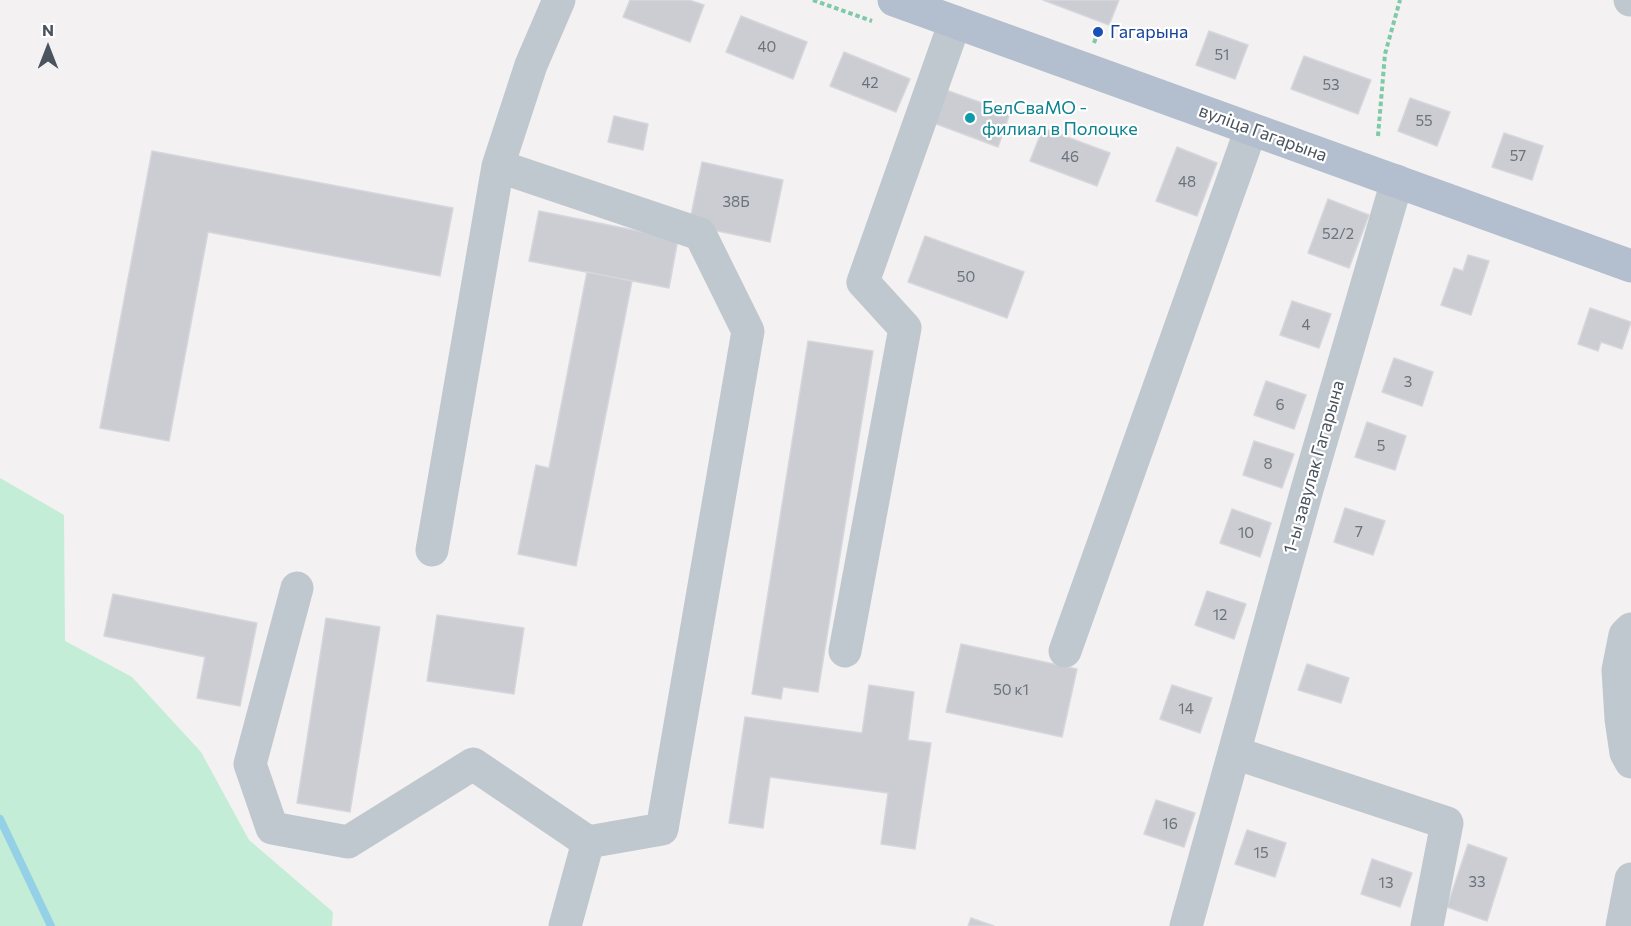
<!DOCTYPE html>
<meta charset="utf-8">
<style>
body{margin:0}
#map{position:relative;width:1631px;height:926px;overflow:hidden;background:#f3f1f1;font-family:Commissioner,sans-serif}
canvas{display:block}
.north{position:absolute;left:18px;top:18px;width:60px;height:60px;-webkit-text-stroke:4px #fff;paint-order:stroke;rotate:0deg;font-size:16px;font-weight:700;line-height:24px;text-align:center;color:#4a535e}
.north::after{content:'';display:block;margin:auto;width:21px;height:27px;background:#4a535e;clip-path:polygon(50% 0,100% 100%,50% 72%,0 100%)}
</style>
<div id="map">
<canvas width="1631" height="926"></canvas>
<div class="north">N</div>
</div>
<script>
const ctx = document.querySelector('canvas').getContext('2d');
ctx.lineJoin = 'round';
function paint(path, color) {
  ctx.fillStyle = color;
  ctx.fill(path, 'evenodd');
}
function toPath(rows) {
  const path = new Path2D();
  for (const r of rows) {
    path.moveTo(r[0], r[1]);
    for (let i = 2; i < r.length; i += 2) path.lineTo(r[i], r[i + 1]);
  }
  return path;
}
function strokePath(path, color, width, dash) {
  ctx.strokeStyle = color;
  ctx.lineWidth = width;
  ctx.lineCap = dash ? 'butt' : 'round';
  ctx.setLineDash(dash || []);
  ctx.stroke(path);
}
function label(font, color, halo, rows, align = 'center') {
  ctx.font = font + ' Commissioner,sans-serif';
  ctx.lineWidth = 4.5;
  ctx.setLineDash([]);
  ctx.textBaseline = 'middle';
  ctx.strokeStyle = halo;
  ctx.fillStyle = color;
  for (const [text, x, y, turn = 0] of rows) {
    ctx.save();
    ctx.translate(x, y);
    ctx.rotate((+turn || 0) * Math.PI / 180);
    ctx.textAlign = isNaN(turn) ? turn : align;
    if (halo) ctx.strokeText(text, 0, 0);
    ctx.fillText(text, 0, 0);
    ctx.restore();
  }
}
paint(toPath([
 [0,478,64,515,65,641,132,677,201,752,249,840,333,912,332,926,0,926]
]), '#c3edd6');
strokePath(toPath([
 [0,819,51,926]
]), '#94d1e7', 8);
const building = toPath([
 [630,0,689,0,704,5,690,42,623,17,630,0],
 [1043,0,1119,0,1109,25,1043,0],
 [741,16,807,42,793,79,726,52,741,16],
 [1209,31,1248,45,1235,79,1196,65,1209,31],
 [844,52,910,79,896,112,830,86,844,52],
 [1304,56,1371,80,1358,114,1291,89,1304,56],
 [943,89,1010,113,998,147,931,122,943,89],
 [1410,98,1450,112,1437,146,1398,131,1410,98],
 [614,116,648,124,643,150,608,142,614,116],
 [1043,128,1110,153,1097,186,1030,161,1043,128],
 [1504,133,1543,146,1532,180,1492,167,1504,133],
 [1177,147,1217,163,1197,216,1156,201,1177,147],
 [152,151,453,208,440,276,208,232,169,441,100,428,152,151],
 [702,162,783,180,770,242,689,225,702,162],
 [1328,199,1369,215,1349,268,1308,253,1328,199],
 [539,211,678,239,669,288,529,261,539,211],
 [925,236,1024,272,1007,318,908,282,925,236],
 [1468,255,1489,261,1471,315,1441,305,1454,268,1463,271,1468,255],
 [587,272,632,281,576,566,518,554,536,465,549,468,587,272],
 [1292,301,1331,314,1319,348,1280,335,1292,301],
 [1590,308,1631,322,1622,349,1601,342,1598,351,1578,344,1590,308],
 [808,341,873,351,818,692,783,687,781,699,752,694,808,341],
 [1394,358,1433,372,1422,406,1382,392,1394,358],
 [1266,381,1306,395,1294,429,1254,415,1266,381],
 [1367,422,1406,436,1395,470,1355,457,1367,422],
 [1254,441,1294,454,1282,488,1243,475,1254,441],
 [1345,508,1385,521,1373,555,1334,542,1345,508],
 [1232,509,1271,523,1260,557,1220,543,1232,509],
 [1207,591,1246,604,1234,639,1195,625,1207,591],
 [113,594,257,623,240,706,197,698,205,657,104,636,113,594],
 [437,615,524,628,514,694,427,681,437,615],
 [326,618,380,627,350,812,297,803,326,618],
 [961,644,1077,669,1062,737,946,712,961,644],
 [1307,664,1349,678,1341,703,1298,690,1307,664],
 [869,685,914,692,908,740,931,743,915,849,881,844,888,793,770,777,763,828,729,823,745,717,862,733,869,685],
 [1172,685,1212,698,1200,733,1160,719,1172,685],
 [1156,800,1195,813,1184,847,1144,834,1156,800],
 [1247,830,1286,843,1275,877,1235,864,1247,830],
 [1468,844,1507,858,1487,921,1447,907,1468,844],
 [1372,859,1412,873,1400,907,1361,894,1372,859],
 [971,918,994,926,968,926,971,918]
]);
paint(building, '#cbcdd3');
strokePath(building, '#d6d7dc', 1.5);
strokePath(toPath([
 [813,0,872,21],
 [1094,43,1098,32],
 [1378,136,1385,54,1400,0]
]), '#7dc9a8', 4, [4.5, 3]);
strokePath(toPath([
 [1630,0,1631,0],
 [498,166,700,234,748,331,662,829,588,842,565,926],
 [432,550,498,166,531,65,559,0],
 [297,588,250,764,272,828,348,842,473,764,588,842],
 [1631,629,1625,635,1618,670,1621,719,1626,753,1631,762],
 [845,651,905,328,863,282,955,22],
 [1065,651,1251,129],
 [1235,753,1447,823,1427,926],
 [1186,926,1306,493,1397,181],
 [1622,926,1631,879]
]), '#c0c8cf', 33);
strokePath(toPath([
 [894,0,1631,266]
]), '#b3bfce', 33);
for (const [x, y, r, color] of [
 [1098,32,6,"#1a4fb4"],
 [970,118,6,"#0f9aa8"]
]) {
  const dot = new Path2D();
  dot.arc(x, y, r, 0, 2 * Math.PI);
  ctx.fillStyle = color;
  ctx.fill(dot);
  strokePath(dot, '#fff', 2);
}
label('15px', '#6a727b', null, [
 ["40",767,47],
 ["51",1222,55],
 ["42",870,83],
 ["53",1331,85],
 ["55",1424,121],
 ["57",1518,156],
 ["46",1070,157],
 ["48",1187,182],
 ["38Б",736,202],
 ["52/2",1338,234],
 ["50",966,277],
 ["4",1306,325],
 ["3",1408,382],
 ["6",1280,405],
 ["5",1381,446],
 ["8",1268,464],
 ["7",1359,532],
 ["10",1246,533],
 ["12",1220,615],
 ["50 к1",1011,690],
 ["14",1186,709],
 ["16",1170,824],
 ["15",1261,853],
 ["33",1477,882],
 ["13",1386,883]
]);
label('18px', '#164399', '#fff', [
 ["Гагарына",1110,32]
], 'left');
label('18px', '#0d838f', '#fff', [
 ["БелСваМО -",982,108],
 ["филиал в Полоцке",982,129]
], 'left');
label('18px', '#4a535e', '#fff', [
 ["вуліца Гагарына",1263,133,20],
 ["1-ы завулак Гагарына",1314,467,-74]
]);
</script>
